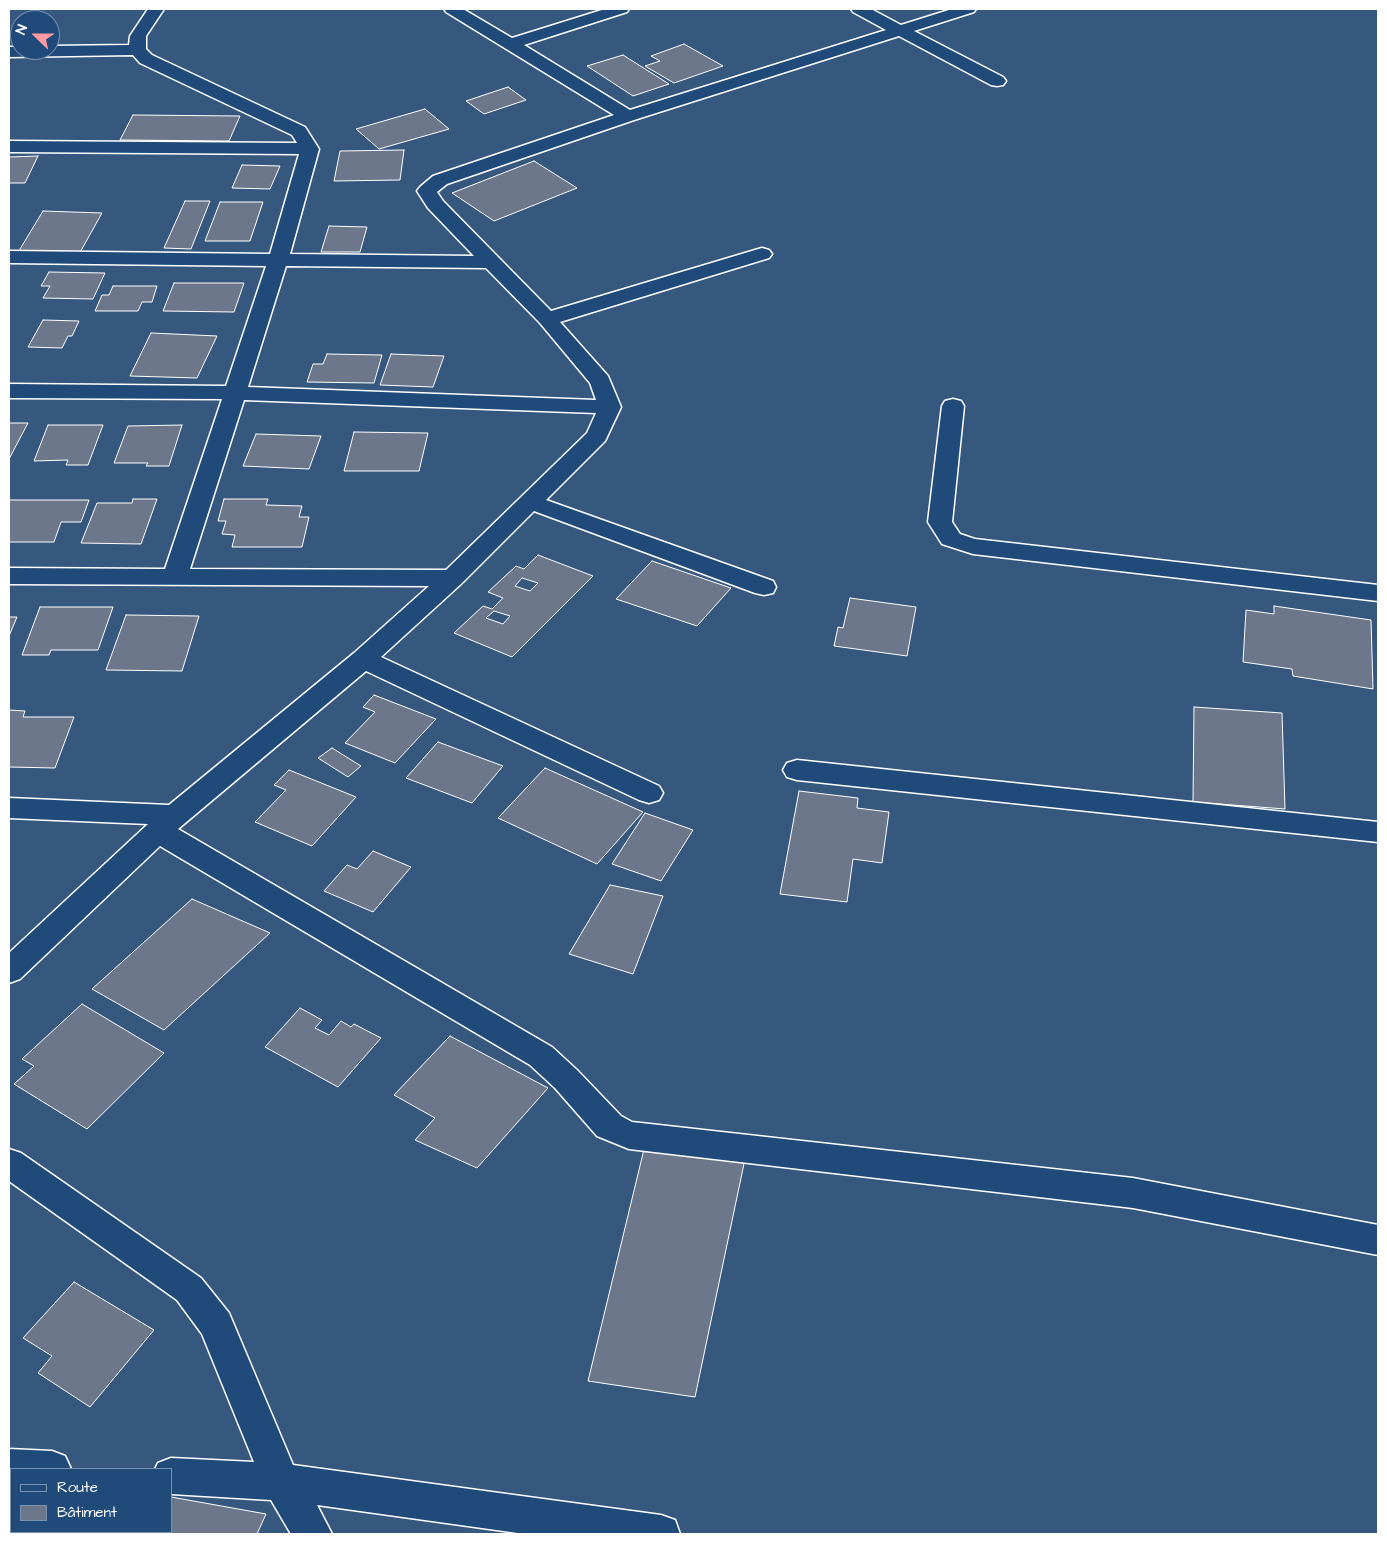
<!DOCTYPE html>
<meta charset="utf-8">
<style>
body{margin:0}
#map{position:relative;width:1387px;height:1543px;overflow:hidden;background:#36587f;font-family:"Architects Daughter",sans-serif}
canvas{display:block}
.frame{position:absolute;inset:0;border:10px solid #fff;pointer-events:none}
.legend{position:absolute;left:10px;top:1468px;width:162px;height:65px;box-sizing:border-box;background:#1f4a7a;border:1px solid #7992af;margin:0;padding:6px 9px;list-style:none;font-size:15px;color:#fff}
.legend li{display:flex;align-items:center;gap:10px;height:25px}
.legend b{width:25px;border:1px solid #7992af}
.north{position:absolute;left:10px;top:10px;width:50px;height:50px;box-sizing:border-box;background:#1f4a7a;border:1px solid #7992af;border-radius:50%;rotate:292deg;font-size:14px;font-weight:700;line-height:20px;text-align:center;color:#fff}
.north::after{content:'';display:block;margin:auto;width:18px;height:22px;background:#ff9aa2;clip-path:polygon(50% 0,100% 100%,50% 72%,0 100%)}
</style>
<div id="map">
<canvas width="1387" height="1543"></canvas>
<div class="frame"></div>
<ul class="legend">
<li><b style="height:6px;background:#1f4a7a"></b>Route</li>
<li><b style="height:14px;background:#6c778b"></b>Bâtiment</li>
</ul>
<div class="north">N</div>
</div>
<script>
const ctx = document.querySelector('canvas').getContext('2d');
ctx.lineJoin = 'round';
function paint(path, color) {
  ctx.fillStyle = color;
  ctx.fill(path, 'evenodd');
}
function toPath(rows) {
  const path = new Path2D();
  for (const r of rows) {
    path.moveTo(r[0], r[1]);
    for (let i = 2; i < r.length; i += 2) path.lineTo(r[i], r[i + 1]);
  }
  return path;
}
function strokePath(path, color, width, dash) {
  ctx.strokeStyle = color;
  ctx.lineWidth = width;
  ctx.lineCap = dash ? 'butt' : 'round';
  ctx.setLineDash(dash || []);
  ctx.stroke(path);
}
const building = toPath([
 [684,44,723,66,674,83,645,66,660,61,651,56,684,44],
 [623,55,669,84,633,96,587,66,623,55],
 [508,87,526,100,484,114,466,101,508,87],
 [425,109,449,129,379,149,356,129,425,109],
 [133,115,240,116,229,141,120,140,133,115],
 [404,150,400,180,334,181,340,151,404,150],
 [38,156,25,183,9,183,9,157,38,156],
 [534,161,577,188,494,221,452,193,534,161],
 [242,165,280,166,270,189,232,188,242,165],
 [185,201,210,201,191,249,164,248,185,201],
 [220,202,263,202,250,241,205,241,220,202],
 [43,211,102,213,78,256,17,254,43,211],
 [329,226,367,227,360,252,321,252,329,226],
 [49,272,105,273,93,299,43,298,50,286,41,286,49,272],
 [174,283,244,283,234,312,163,311,174,283],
 [113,286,157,286,152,302,142,302,138,311,95,311,102,295,109,295,113,286],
 [43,320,79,321,72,336,68,336,62,348,28,347,43,320],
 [151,333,217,336,197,378,130,376,151,333],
 [327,354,382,355,374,383,307,382,313,364,323,364,327,354],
 [391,354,444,356,433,387,380,385,391,354],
 [9,423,28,423,9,459,9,423],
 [48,425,103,425,88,465,66,465,68,460,34,461,48,425],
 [182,425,169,466,146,466,148,463,114,463,128,426,182,425],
 [354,432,428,433,419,471,344,471,354,432],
 [256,434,321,436,309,469,243,466,256,434],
 [133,499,157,499,141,544,81,543,97,503,132,503,133,499],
 [224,499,268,499,266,505,302,506,299,517,309,517,302,547,232,547,235,535,222,534,226,521,218,521,224,499],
 [9,500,89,500,81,522,61,522,54,542,9,542,9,500],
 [538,555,593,576,512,657,454,633,483,606,492,609,503,598,488,592,516,566,524,569,538,555],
 [522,578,538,583,530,591,515,586,522,578],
 [494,611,510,616,503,624,486,618,494,611],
 [652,561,731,588,697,626,616,599,652,561],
 [850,598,916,607,907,656,834,646,838,627,843,628,850,598],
 [1274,606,1371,620,1373,689,1293,676,1292,669,1243,662,1246,610,1274,614,1274,606],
 [40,607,113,607,98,650,51,650,49,655,22,655,40,607],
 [126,615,199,616,182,671,106,670,126,615],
 [9,617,17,617,9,636,9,617],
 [374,695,436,719,395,763,345,743,375,712,363,707,374,695],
 [1194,707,1282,713,1285,809,1193,802,1194,707],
 [9,710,25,711,23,717,74,717,55,768,9,767,9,710],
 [438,742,503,766,472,803,406,778,438,742],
 [332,748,361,766,348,777,318,758,332,748],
 [545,768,643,812,597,864,498,818,545,768],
 [289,770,356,797,312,846,255,822,286,790,274,785,289,770],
 [799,791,858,798,857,808,889,812,882,863,853,859,847,902,780,894,799,791],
 [645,813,693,830,661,881,612,864,645,813],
 [373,851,411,867,373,912,324,891,347,865,357,869,373,851],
 [610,885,663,896,633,974,569,954,610,885],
 [192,899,270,933,164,1030,92,989,192,899],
 [82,1004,164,1053,87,1129,14,1084,34,1066,22,1059,82,1004],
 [300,1008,322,1020,315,1028,329,1035,341,1021,351,1027,354,1024,381,1038,338,1087,265,1047,300,1008],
 [450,1036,548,1088,477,1168,415,1140,435,1118,394,1095,450,1036],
 [646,1141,745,1159,695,1397,588,1381,646,1141],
 [74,1282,154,1330,90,1407,38,1373,52,1356,23,1338,74,1282],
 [171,1497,266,1514,257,1534,44,1534,45,1532,171,1532,171,1497]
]);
paint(building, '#6c778b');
strokePath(building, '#fff', 1);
const street = toPath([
 [148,9,164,9,146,36,146,49,152,55,305,127,319,149,290,254,474,256,428,208,417,191,420,187,433,176,614,115,446,12,444,9,463,9,512,38,605,9,629,9,627,12,524,45,630,110,886,30,853,12,851,9,871,9,901,25,952,9,976,9,974,12,914,31,1003,77,1006,81,1003,85,997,86,991,85,899,36,634,120,447,184,437,192,443,201,551,311,755,250,762,248,769,250,772,254,769,258,560,322,608,376,621,407,605,441,546,500,773,581,776,587,773,593,764,595,755,593,534,511,461,584,381,657,659,786,663,793,659,800,649,803,639,800,366,671,178,829,552,1047,577,1070,621,1116,632,1122,1133,1178,1378,1225,1378,1255,1133,1208,629,1149,597,1136,555,1088,530,1065,160,846,20,979,9,983,9,953,148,824,9,818,9,798,169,805,354,653,429,586,9,584,9,568,165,569,222,399,9,398,9,384,226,386,266,266,9,263,9,251,270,254,299,154,9,152,9,141,297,143,292,135,140,63,133,55,9,57,9,47,20,47,20,50,50,50,50,46,129,45,130,36,148,9],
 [286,266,486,268,540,323,590,383,596,400,248,387,286,266],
 [244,400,596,413,587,433,446,570,190,569,244,400],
 [953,399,961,401,964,406,952,522,960,534,975,539,1378,585,1378,601,973,554,942,544,928,522,942,406,945,401,953,399],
 [797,760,1378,822,1378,842,797,780,787,777,783,770,787,763,797,760],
 [9,1149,21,1153,201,1278,229,1313,293,1465,661,1515,675,1520,680,1534,525,1534,317,1505,332,1534,291,1534,271,1500,171,1494,171,1469,155,1469,158,1463,171,1458,254,1462,202,1334,177,1300,9,1181,9,1149],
 [9,1449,52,1451,65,1456,71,1469,11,1469,11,1485,9,1485,9,1449]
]);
strokePath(street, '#fff', 3);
paint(street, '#1f4a7a');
</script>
